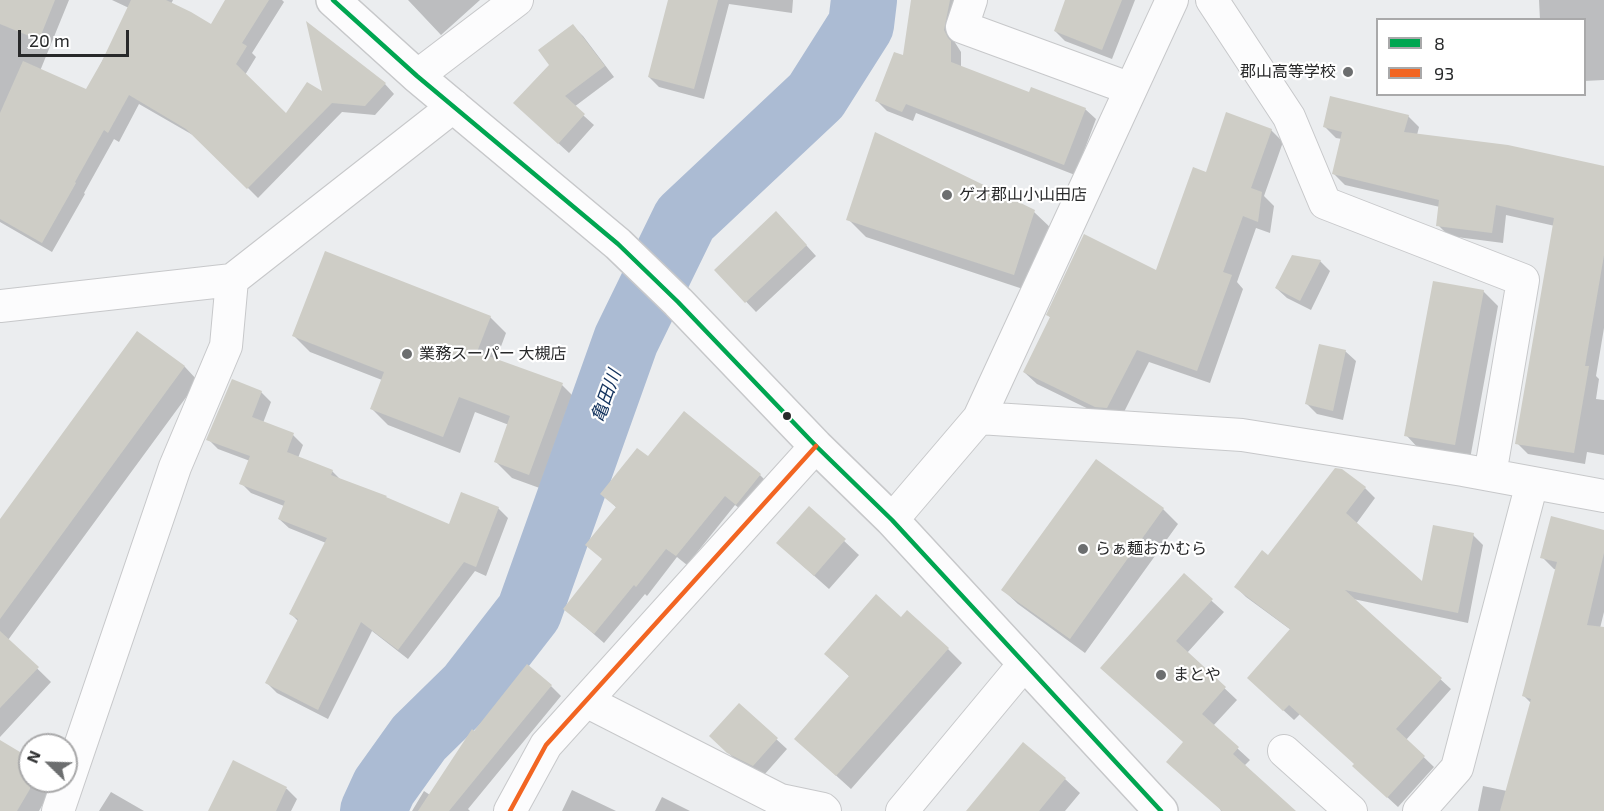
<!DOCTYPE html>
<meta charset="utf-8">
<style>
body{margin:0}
#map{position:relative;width:1604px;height:811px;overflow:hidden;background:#ebedef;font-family:"Exo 2",sans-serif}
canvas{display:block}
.legend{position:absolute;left:1376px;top:18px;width:210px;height:78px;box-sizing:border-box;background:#fff;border:2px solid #a9a9aa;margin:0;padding:8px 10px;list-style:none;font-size:18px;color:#28292a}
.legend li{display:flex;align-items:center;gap:12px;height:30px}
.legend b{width:30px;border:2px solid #a9a9aa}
.north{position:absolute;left:18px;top:733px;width:60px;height:60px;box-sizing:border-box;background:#fff;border:2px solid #a9a9aa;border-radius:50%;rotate:293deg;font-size:16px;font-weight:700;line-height:24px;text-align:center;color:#28292a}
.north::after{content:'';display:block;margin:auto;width:21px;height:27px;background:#6c6e6f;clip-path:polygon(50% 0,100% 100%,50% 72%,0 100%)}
.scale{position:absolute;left:18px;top:30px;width:111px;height:27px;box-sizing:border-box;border:3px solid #28292a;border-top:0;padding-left:8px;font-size:18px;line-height:21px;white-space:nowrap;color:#28292a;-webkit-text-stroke:4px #fff;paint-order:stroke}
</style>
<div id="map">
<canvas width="1604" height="811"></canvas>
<ul class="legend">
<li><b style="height:8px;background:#00a651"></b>8</li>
<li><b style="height:8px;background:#f26522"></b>93</li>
</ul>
<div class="north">N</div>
<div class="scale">20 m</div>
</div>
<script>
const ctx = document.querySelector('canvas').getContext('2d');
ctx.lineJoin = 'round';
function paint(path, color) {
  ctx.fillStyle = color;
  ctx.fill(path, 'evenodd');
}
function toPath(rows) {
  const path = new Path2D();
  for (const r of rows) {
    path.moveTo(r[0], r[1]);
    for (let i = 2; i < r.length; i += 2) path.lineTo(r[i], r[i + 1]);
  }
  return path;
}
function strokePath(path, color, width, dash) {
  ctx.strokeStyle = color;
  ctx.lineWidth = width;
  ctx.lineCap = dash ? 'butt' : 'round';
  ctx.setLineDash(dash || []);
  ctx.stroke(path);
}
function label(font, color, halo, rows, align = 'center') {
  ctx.font = font + ' "Exo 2","Noto Sans JP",sans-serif';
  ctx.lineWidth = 4.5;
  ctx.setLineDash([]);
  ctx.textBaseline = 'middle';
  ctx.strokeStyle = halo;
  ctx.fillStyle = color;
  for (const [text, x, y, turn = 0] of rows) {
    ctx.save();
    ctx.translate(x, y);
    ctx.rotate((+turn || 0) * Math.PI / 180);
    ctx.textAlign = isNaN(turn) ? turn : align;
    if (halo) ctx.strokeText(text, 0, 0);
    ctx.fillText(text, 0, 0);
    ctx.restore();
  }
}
paint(toPath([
 [0,0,69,0,40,71,87,91,129,8,112,0,173,0,171,4,211,26,227,0,282,0,284,2,252,53,256,57,245,75,286,116,325,94,385,84,394,94,375,115,342,112,258,198,198,138,139,104,119,142,114,139,84,193,85,194,52,252,0,222],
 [408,0,480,0,441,35],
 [669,0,793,0,792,13,729,4,704,99,659,87,649,77],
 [912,0,960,0,954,41,961,52,961,68,1030,94,1085,109,1096,119,1075,175,916,113,913,121,887,111,877,101,904,57],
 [1067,0,1135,0,1112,59,1065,41,1055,31],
 [1539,0,1604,0,1604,80,1584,81,1584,20,1540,20],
 [573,26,583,36,614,77,574,107,594,125,569,153,525,113],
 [1408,116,1419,127,1417,135,1604,167,1604,328,1596,376,1599,379,1596,399,1604,400,1604,455,1587,452,1585,464,1528,454,1517,443,1555,226,1506,215,1503,243,1449,236,1438,225,1440,207,1345,185,1334,174,1342,139,1336,138,1325,127],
 [1271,130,1283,142,1264,196,1274,206,1270,233,1256,228,1237,282,1243,289,1210,383,1149,362,1120,420,1109,419,1037,384,1024,372,1051,318,1048,315,1157,272,1207,174],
 [1034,212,1053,230,1032,292,866,237,848,219],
 [786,223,816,256,756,312,716,270],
 [1320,261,1330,271,1311,310,1287,298,1276,288],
 [1483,291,1498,306,1470,459,1420,450,1406,435],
 [490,317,506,333,496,360,562,385,578,401,545,490,512,478,495,461,509,425,475,412,460,453,388,425,371,408,382,380,310,352,293,335],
 [138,333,185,367,198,381,8,640,51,682,0,737,0,521],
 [1345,351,1356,361,1343,420,1317,414,1307,404],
 [261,392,271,402,263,423,293,435,303,445,298,458,332,471,341,480,450,526,498,508,508,518,486,576,475,571,408,659,372,631,328,719,277,693,267,683,298,621,290,613,326,543,289,528,279,519,284,506,251,493,241,483,250,461,218,449,208,439],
 [648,458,760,475,770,485,747,514,735,505,687,565,677,557,647,596,645,594,604,643,565,609,604,560,587,545,617,508,602,494],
 [1097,461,1163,509,1178,524,1085,653,1018,604,1003,590],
 [1365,488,1375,498,1356,524,1423,584,1473,535,1483,545,1468,623,1353,599,1451,689,1406,740,1434,767,1398,807,1364,776,1355,764,1300,714,1294,720,1259,688,1291,630,1246,597,1236,587,1269,557],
 [809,508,859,555,829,589,793,557],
 [1604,531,1604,612,1590,669,1604,707,1604,811,1478,811,1483,786,1507,791,1531,703,1524,696,1557,570,1554,569,1542,557],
 [1184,576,1224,612,1187,653,1237,700,1213,726,1250,760,1244,766,1293,811,1221,811,1185,743,1114,679],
 [901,619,948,649,962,663,851,789,810,752,850,677,826,654],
 [551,686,561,696,468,809,470,811,412,811,424,791,430,795,474,733],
 [739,705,787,749,764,775,739,763,721,746],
 [0,742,30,760,30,781,56,781,39,811,9,811,0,806],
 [234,762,287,789,297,799,291,811,209,811],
 [1065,779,1080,793,1065,811,968,811],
 [572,790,616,811,562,811],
 [111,792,144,811,99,811],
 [662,797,690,811,655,811]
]), '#0003');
strokePath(toPath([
 [373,811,384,787,419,738,470,688,529,612,626,340,685,219,816,96,861,25,864,0]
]), '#abbbd3', 66);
paint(toPath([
 [0,0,55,0,39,40,0,24],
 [131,0,166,0,191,12,211,24,225,0,269,0,242,43,247,46,236,64,286,113,307,82,322,91,306,21,386,83,365,106,332,103,247,189,186,129,129,95,108,133,104,130,75,182,76,183,42,243,0,219,0,113,23,61,86,89,102,61],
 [668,0,718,0,694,89,648,77],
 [911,0,950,0,944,30,948,38,951,41,951,62,1029,92,1031,87,1086,108,1064,165,906,104,902,112,875,101,894,52,903,55],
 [1065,0,1122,0,1102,50,1054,31],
 [573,24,605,66,565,96,585,114,558,144,513,103,549,65,538,50],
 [1330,96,1409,115,1404,132,1508,145,1604,166,1604,255,1585,366,1589,366,1574,453,1515,444,1554,218,1496,205,1492,233,1436,226,1439,200,1332,174,1342,132,1323,127],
 [1226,112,1272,129,1251,188,1262,192,1258,222,1243,216,1223,272,1232,275,1197,371,1137,350,1107,408,1095,407,1023,372,1050,317,1046,315,1084,234,1156,270,1193,167,1206,172],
 [875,132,1035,210,1014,275,846,220],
 [776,211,807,245,745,303,714,270],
 [325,251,491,316,477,352,563,383,529,475,494,462,510,416,459,397,443,437,370,409,384,372,292,336],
 [1292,255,1321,260,1300,301,1275,288],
 [1433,281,1484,290,1455,445,1404,436],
 [137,331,185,366,0,619,0,519],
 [1319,344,1346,350,1333,411,1305,404],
 [232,379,262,391,252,417,294,433,287,452,333,470,331,475,387,496,386,497,449,524,461,492,499,507,476,567,464,562,398,650,361,622,318,710,265,683,298,619,289,614,327,538,278,519,285,501,239,484,250,456,206,440],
 [684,411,761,474,736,505,725,496,676,556,666,549,636,587,634,585,594,634,563,609,602,559,585,545,616,507,600,494,637,448,648,456],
 [1096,459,1164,508,1070,639,1001,590],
 [1335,468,1342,469,1366,487,1346,513,1422,581,1433,525,1474,533,1458,613,1345,590,1442,678,1396,729,1425,756,1387,798,1352,766,1354,764,1289,705,1283,711,1247,678,1290,629,1234,587,1262,550,1268,555],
 [809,506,846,539,814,576,776,543],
 [1551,516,1604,530,1604,553,1587,625,1604,627,1604,811,1500,811,1531,699,1522,696,1557,562,1540,558],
 [1184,573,1213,599,1176,641,1226,687,1202,714,1239,747,1233,754,1296,811,1222,811,1166,762,1183,742,1100,668],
 [876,594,901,617,907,610,949,648,836,776,794,739,849,676,824,654],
 [0,631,39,667,0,708],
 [527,664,552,685,449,811,418,811,472,729,474,731],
 [739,703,778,738,753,766,727,753,709,736],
 [0,740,30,758,30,789,17,811,0,811],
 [1023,742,1066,778,1039,811,966,811],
 [233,760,287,787,276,811,208,811]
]), '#cecdc6');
const street = toPath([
 [971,0,962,27,1131,89],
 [1212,0,1289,117,1325,203,1523,280,1490,475],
 [417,76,517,0],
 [0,306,232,280,454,106],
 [979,418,1242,435,1463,470,1604,496],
 [892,520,979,418,1172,0],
 [586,701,780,800,823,809,825,811],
 [1284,751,1351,811],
 [58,811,175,467,226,346,232,280],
 [510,811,546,745,816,446],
 [902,811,1025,663],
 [1419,811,1457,768,1532,483]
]);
const secondary = toPath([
 [333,0,417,76,618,244,678,302,816,446,892,520,1161,811]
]);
strokePath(street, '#c7c8ca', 34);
strokePath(secondary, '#c7c8ca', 36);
strokePath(street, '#fcfcfd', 32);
strokePath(secondary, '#fcfcfd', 33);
strokePath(toPath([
 [333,0,417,76,618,244,678,302,816,446,892,520,1161,811]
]), '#00a651', 4.5);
strokePath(toPath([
 [510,811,546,745,816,446]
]), '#f26522', 4.5);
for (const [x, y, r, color] of [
 [1348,72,6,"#6c6e6f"],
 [947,195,6,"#6c6e6f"],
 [407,354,6,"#6c6e6f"],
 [787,416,5,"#28292a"],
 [1083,549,6,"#6c6e6f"],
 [1161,675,6,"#6c6e6f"]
]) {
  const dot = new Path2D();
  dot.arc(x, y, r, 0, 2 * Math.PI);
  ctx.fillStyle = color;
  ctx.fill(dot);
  strokePath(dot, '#fff', 2);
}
label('16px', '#28292a', '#fff', [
 ["郡山高等学校",1336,72,"right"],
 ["ゲオ郡山小山田店",959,195],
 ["業務スーパー 大槻店",419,354],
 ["らぁ麺おかむら",1095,549],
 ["まとや",1173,675]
], 'left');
label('italic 18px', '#12325d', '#fff', [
 ["亀田川",606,396,-70]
]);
</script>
